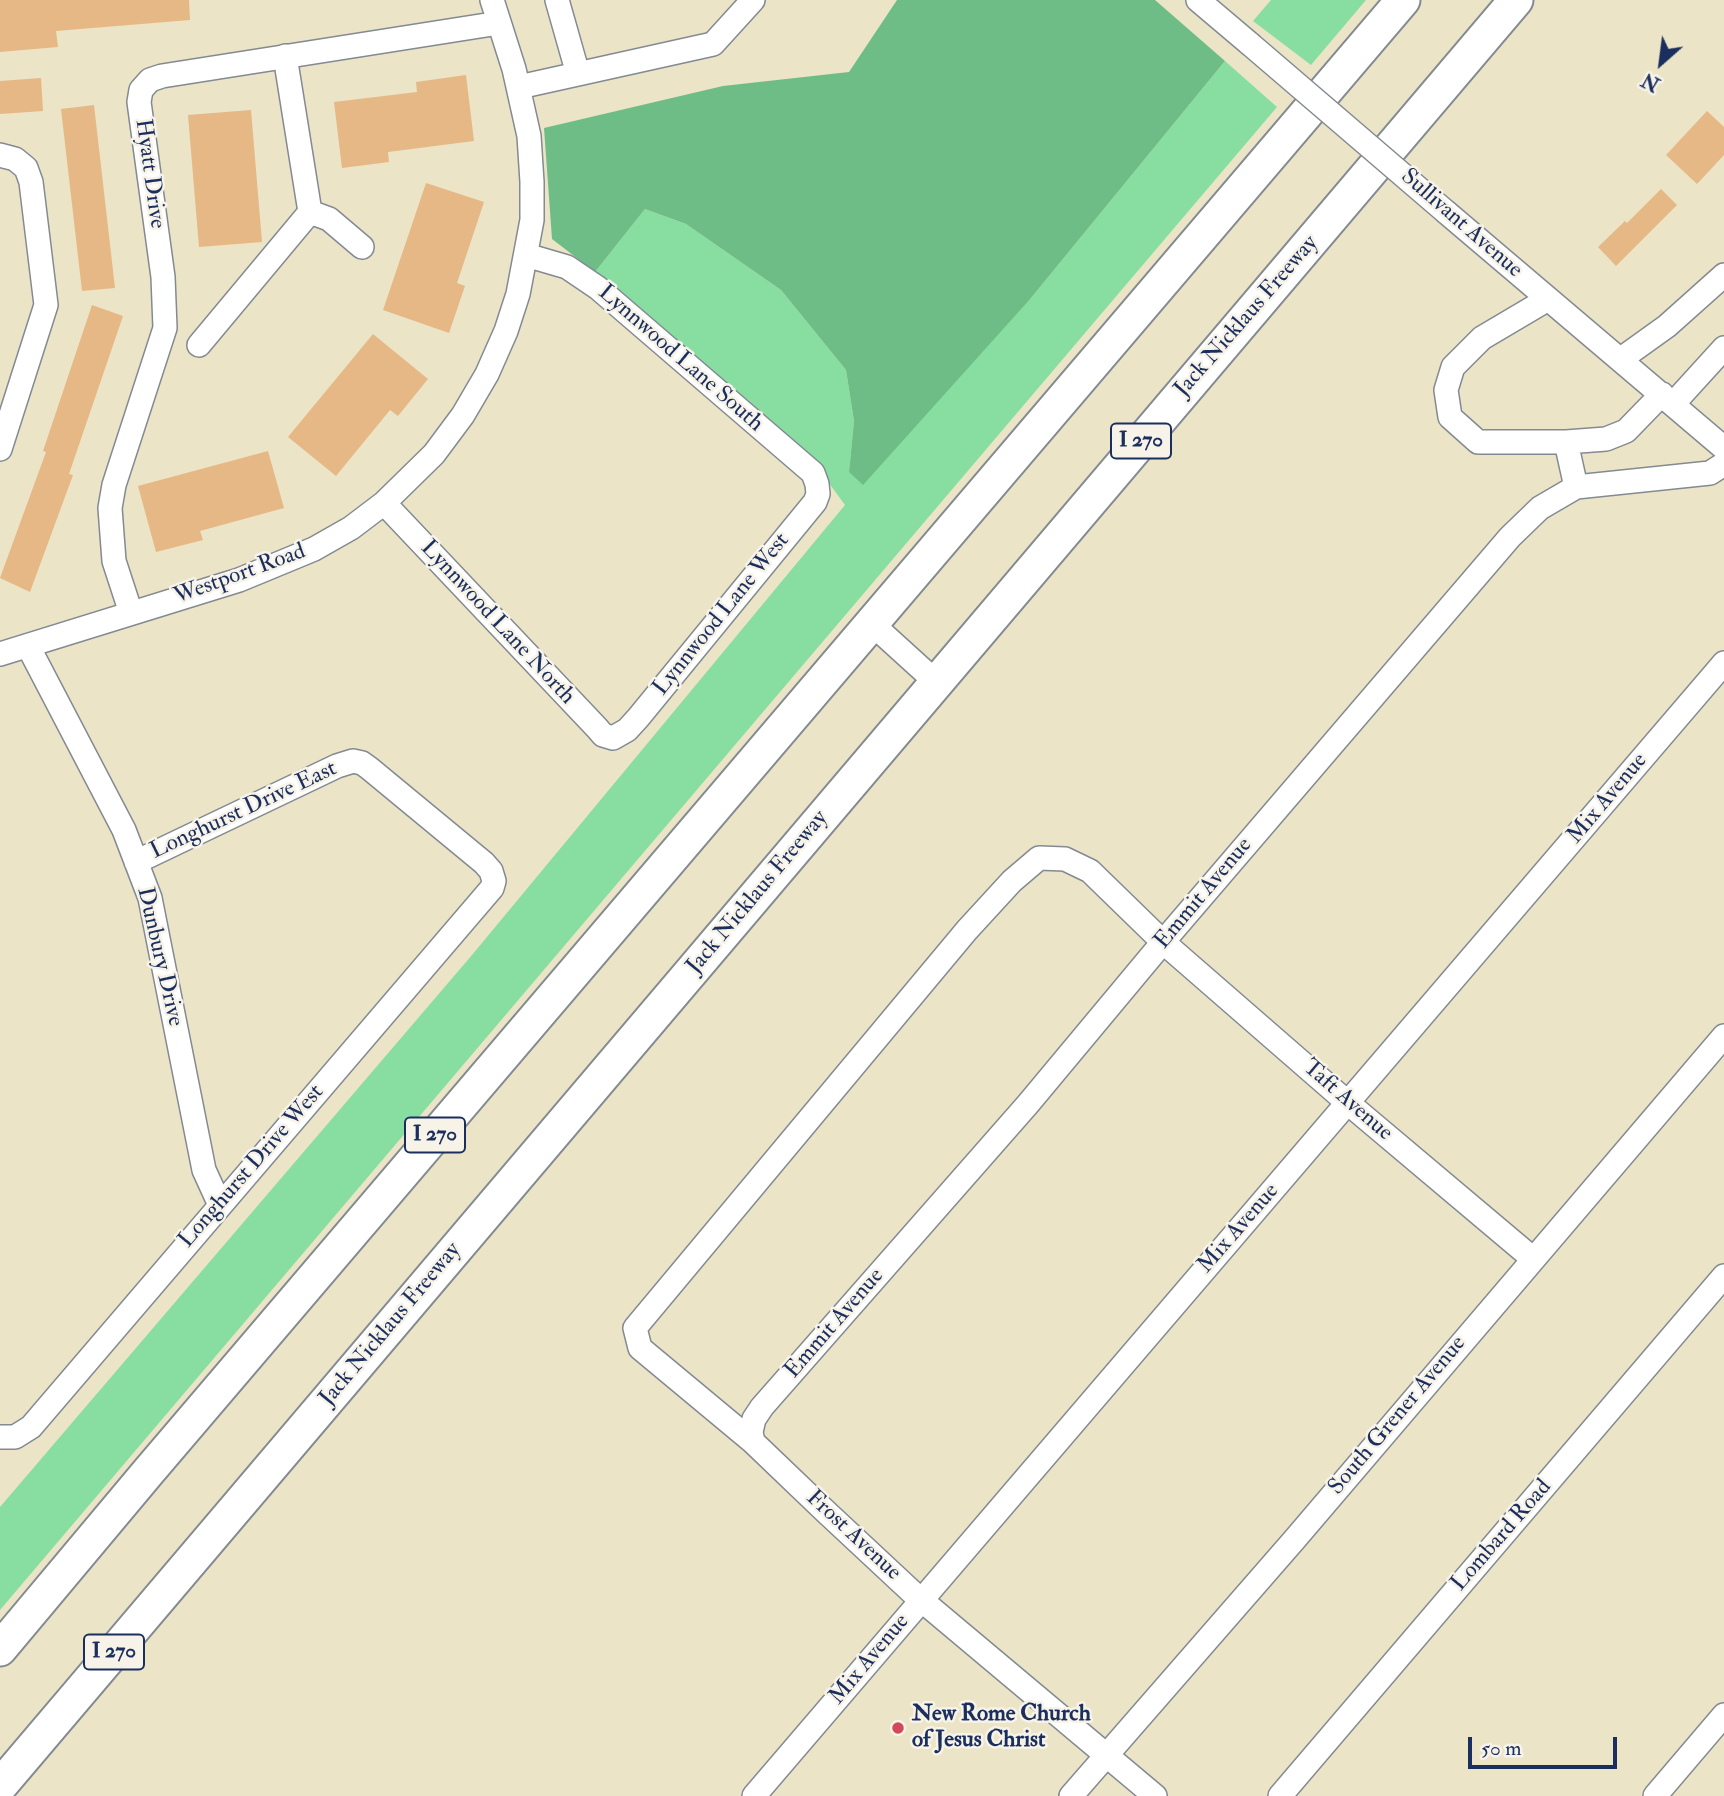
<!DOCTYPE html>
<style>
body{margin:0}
#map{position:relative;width:1724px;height:1796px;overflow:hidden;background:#ebe4c6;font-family:"IM FELL Double Pica",serif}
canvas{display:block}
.north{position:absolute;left:1626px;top:28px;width:70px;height:70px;-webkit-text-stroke:5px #f7f3e8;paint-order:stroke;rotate:208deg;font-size:19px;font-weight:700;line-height:28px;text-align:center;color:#1b2f5e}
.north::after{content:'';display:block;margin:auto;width:24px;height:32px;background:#1b2f5e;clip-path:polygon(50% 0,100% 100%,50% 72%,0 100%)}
.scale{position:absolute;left:1468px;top:1737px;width:149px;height:32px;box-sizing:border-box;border:4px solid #1b2f5e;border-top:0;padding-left:9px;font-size:21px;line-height:24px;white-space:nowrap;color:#1b2f5e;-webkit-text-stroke:5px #f7f3e8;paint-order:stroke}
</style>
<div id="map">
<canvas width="1724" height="1796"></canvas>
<div class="north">N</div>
<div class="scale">50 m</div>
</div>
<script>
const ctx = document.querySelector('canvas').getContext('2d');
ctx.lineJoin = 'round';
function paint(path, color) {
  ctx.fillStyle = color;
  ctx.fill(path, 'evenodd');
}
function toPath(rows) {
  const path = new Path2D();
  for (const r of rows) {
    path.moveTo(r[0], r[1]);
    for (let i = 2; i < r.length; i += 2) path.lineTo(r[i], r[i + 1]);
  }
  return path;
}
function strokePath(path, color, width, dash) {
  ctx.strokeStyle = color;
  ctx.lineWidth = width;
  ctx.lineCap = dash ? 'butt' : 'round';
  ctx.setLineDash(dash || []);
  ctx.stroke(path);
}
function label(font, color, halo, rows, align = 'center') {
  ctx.font = font + ' "IM FELL Double Pica",serif';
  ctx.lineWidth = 5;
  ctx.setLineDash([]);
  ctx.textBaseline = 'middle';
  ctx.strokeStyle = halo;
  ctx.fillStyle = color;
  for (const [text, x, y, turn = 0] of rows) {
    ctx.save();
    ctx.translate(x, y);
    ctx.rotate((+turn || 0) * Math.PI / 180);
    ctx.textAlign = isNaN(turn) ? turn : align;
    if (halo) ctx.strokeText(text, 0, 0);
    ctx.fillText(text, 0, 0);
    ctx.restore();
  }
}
paint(toPath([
 [1271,0,1366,0,1311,65,1253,21],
 [1225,61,1277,107,0,1610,0,1507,472,955,845,505,823,475,595,272,645,209,686,224,781,290,846,370,854,421,849,472,1031,298]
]), '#88dea1');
paint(toPath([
 [897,0,1155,0,1225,61,1031,298,863,485,849,472,854,421,846,370,781,290,686,224,645,209,595,272,552,239,544,128,723,86,849,72]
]), '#6ebd87');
paint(toPath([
 [0,0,189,0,190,20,56,31,58,47,0,52],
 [466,75,474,141,388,152,389,162,342,168,334,102,417,92,416,82],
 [41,78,43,111,0,114,0,81],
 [94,105,115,288,82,291,61,109],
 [251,110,262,242,199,247,188,115],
 [1707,111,1724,127,1724,155,1697,184,1666,155],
 [426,183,484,202,457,283,465,286,449,333,383,310],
 [1661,189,1677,205,1616,266,1598,247,1625,221,1627,223],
 [92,305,123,316,69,474,73,475,30,592,0,578,46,452,43,451],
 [373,334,428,379,398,416,390,410,336,476,288,437],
 [268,451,284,508,200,531,203,540,156,552,138,486]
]), '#e6b886');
const minor = toPath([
 [557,0,578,74],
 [1198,0,1250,44],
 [519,87,713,44,753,0],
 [0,155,15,159,26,168,31,182,46,305,0,449],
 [310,212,329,219,362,247],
 [1446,212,1724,448],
 [1548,299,1482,338,1453,367,1446,390,1450,417,1478,442,1566,442],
 [199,345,310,212,285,56],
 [1621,359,1667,326,1724,275],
 [1673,404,1724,348],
 [1576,487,1566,442,1606,439,1626,431,1662,394],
 [384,503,597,728,603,735,613,738,627,730,638,718,815,502,818,494,817,484,813,473,598,288,567,267,526,255],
 [131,613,114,561,110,508,114,485,165,328,163,277,139,102,141,90,150,80,162,76,499,23],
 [871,623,936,682],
 [28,646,124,830,150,898,204,1170,220,1205],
 [0,654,239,580,314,549,351,528,384,503,434,454,463,415,487,374,506,331,518,294,532,220,532,182,529,136,514,69,492,0],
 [0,1437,15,1437,31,1427,492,888,494,881,491,871,484,863,369,768,362,763,353,761,337,766,136,862],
 [753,1442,640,1348,635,1328,967,930,1012,881,1039,858,1065,859,1090,871,1163,942,1348,1103,1532,1258],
 [754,1796,1724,663],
 [1071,1796,1295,1539,1724,1036],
 [1155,1796,913,1593,824,1510,753,1442,751,1432,754,1419,762,1407,1028,1104,1163,942,1510,537,1540,508,1576,487,1710,473,1724,464],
 [1280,1796,1724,1276],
 [1655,1796,1724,1715]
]);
const highway = toPath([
 [0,1649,149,1471,1403,0],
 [0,1786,1516,0]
]);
strokePath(minor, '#838a92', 26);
strokePath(highway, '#838a92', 37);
strokePath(minor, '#fff', 23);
strokePath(highway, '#fff', 33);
const minorBridge = toPath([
 [1250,44,1446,212]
]);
strokePath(minorBridge, '#838a92', 26, []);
strokePath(minorBridge, '#fff', 23);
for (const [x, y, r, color] of [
 [898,1728,7,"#d1495b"]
]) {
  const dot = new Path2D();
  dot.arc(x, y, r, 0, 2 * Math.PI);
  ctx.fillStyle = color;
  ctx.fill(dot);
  strokePath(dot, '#f7f3e8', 2.5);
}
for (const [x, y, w] of [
 [1141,441,60],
 [435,1135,60],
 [114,1652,60]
]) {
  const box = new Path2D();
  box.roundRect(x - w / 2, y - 17.5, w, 35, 5);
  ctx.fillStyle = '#f7f3e8';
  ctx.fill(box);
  strokePath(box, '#1b2f5e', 2);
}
label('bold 21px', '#1b2f5e', null, [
 ["I 270",1141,441],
 ["I 270",435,1135],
 ["I 270",114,1652]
]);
label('23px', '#1b2f5e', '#f7f3e8', [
 ["Hyatt Drive",149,174,82],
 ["Sullivant Avenue",1461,224,41],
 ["Jack Nicklaus Freeway",1247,317,-49],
 ["Lynnwood Lane South",680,359,41],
 ["Westport Road",240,575,-20],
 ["Lynnwood Lane West",722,615,-51],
 ["Lynnwood Lane North",497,623,47],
 ["Mix Avenue",1608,799,-50],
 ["Longhurst Drive East",244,811,-25],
 ["Jack Nicklaus Freeway",758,893,-50],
 ["Emmit Avenue",1204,894,-50],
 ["Dunbury Drive",159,957,77],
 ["Taft Avenue",1347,1101,41],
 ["Longhurst Drive West",252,1167,-49],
 ["Mix Avenue",1239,1229,-49],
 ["Emmit Avenue",835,1324,-49],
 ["Jack Nicklaus Freeway",391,1325,-50],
 ["South Grener Avenue",1398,1416,-50],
 ["Frost Avenue",853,1536,43],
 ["Lombard Road",1502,1536,-49],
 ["Mix Avenue",870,1660,-50]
]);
label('bold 23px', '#1b2f5e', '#f7f3e8', [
 ["New Rome Church",912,1715],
 ["of Jesus Christ",912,1741]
], 'left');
</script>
